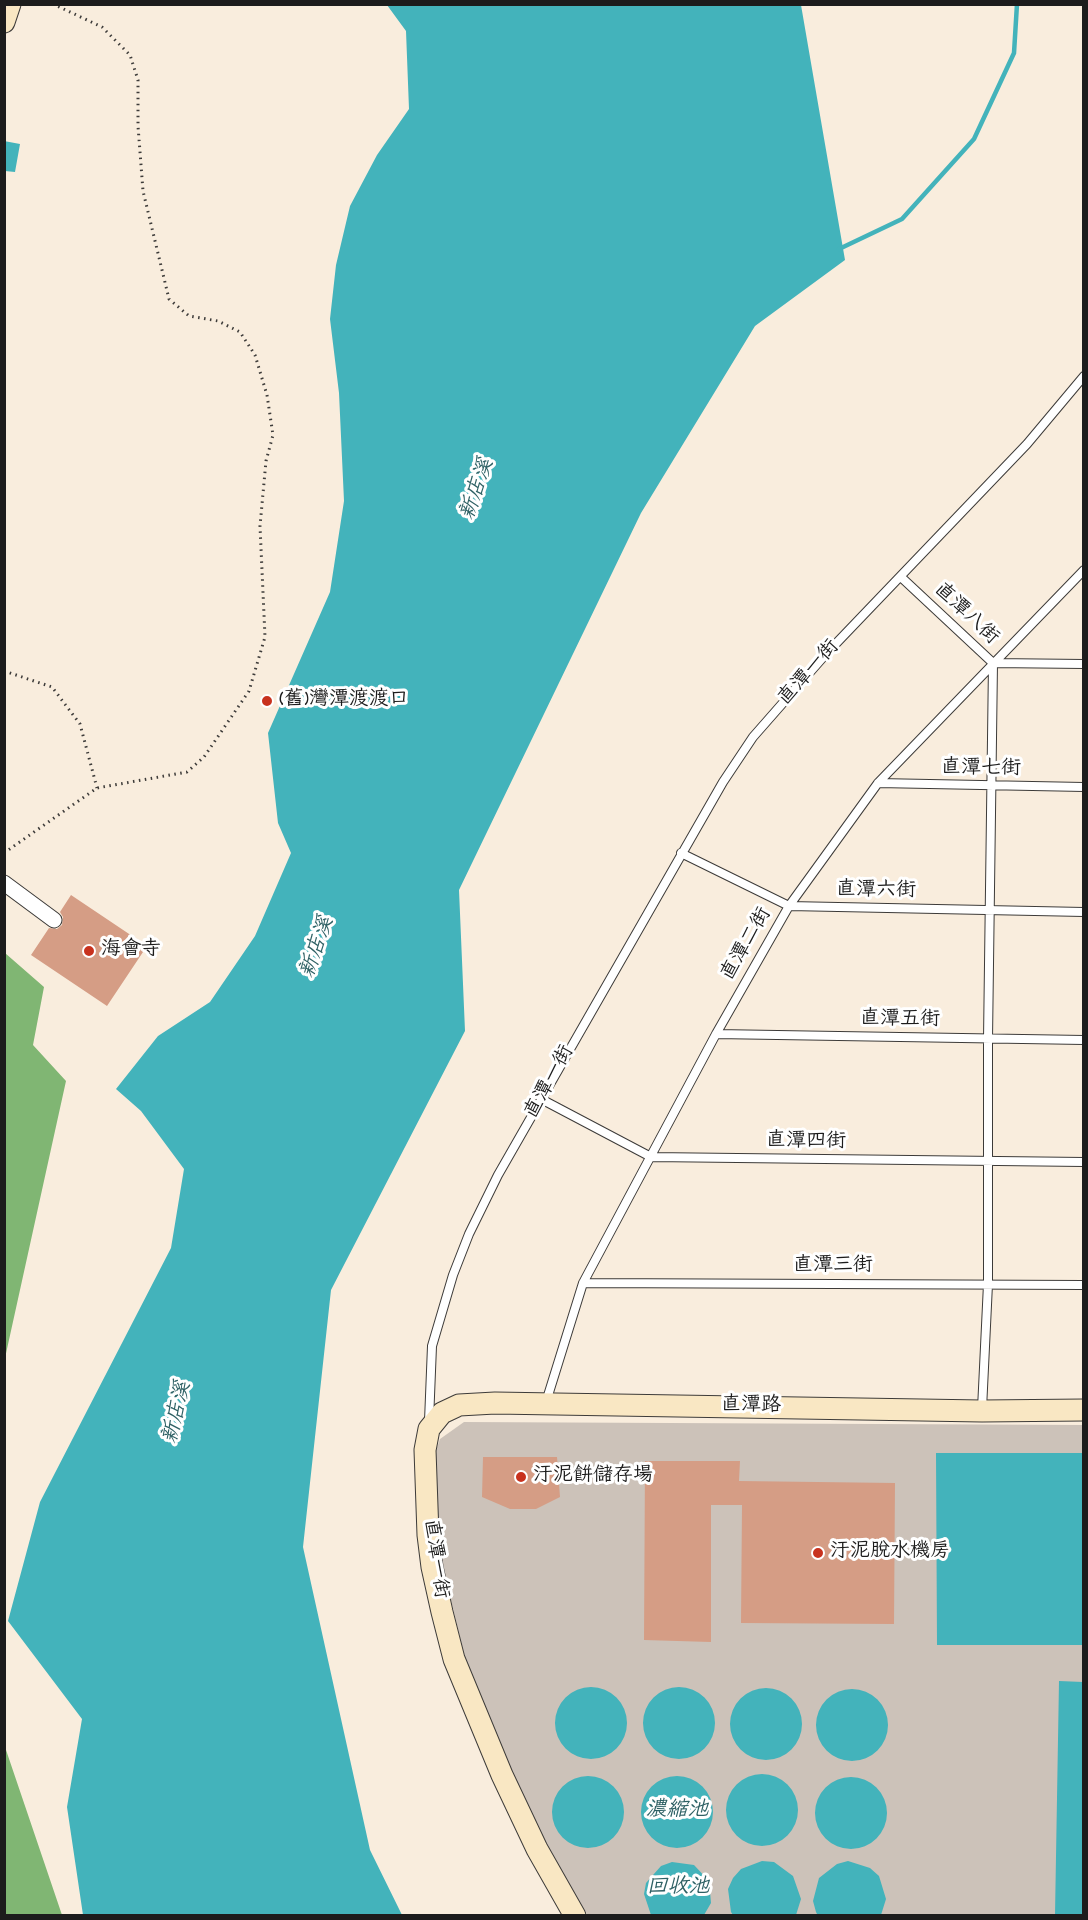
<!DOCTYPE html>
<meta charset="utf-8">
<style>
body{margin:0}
#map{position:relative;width:1088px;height:1920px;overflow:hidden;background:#f9eddd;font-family:Dekko,sans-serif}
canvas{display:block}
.frame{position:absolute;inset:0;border:6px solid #1c1c1c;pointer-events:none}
</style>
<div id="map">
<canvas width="1088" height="1920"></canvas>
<div class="frame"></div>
</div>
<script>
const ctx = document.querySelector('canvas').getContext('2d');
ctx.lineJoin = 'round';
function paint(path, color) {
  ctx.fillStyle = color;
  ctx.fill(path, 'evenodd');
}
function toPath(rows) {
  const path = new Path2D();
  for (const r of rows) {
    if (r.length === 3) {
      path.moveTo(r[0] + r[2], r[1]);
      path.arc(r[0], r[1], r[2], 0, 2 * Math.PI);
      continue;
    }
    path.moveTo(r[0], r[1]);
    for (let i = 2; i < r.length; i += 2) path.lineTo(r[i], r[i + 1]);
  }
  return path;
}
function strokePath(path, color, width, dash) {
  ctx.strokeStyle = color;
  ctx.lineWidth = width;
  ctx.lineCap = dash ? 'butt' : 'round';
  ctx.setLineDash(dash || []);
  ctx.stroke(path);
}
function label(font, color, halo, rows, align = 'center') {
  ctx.font = font + ' Dekko,"LXGW WenKai TC",sans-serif';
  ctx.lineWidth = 6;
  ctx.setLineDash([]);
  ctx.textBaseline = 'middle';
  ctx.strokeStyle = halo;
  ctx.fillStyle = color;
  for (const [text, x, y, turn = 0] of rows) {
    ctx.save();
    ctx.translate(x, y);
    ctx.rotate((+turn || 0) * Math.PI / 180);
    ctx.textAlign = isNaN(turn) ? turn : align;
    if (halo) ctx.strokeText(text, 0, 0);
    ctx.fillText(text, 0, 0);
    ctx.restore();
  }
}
paint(toPath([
 [464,1422,1083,1425,1083,1915,588,1915,561,1878,492,1729,465,1658,443,1567,432,1462,440,1439]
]), '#ccc2b9');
paint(toPath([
 [5,953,44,987,33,1045,66,1081,5,1358],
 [5,1747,62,1915,5,1915]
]), '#80b673');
paint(toPath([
 [387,5,801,5,845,260,755,326,641,513,459,890,465,1031,331,1290,303,1547,370,1850,402,1915,83,1915,67,1807,82,1719,8,1621,40,1502,171,1248,184,1169,141,1111,116,1089,158,1036,210,1002,255,936,291,853,278,823,268,733,330,592,344,501,339,393,330,319,336,265,350,206,377,155,409,109,406,31],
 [4,141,20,144,15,172,5,171],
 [936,1453,1083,1453,1083,1645,937,1645],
 [1059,1681,1083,1682,1083,1915,1055,1915],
 [679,1723,36],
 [591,1723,36],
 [766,1724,36],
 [852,1725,36],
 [762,1810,36],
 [677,1812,36],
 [588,1812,36],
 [851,1813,36],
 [762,1861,774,1862,793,1876,801,1899,796,1915,733,1915,731,1912,728,1889,733,1878,741,1869],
 [848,1861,870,1868,879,1876,886,1899,881,1915,818,1916,816,1912,813,1901,819,1878,837,1864],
 [672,1862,694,1865,709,1881,711,1903,704,1915,651,1915,644,1894,646,1883,661,1866]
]), '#43b3bb');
strokePath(toPath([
 [839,249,902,219,974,139,1014,53,1017,4]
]), '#43b3bb', 4.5);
paint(toPath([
 [71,895,147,946,107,1006,31,955,49,928,57,929,62,925,63,917,60,912],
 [483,1457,557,1457,560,1497,536,1509,510,1509,482,1497],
 [645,1461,740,1461,739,1481,895,1483,894,1624,741,1623,742,1505,711,1505,711,1642,644,1640]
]), '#d59d85');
const lane = toPath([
 [902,578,993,663,1084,664],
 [878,783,1084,787],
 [681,853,789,906,1084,912],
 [716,1034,1084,1040],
 [541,1099,651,1157,1084,1162],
 [583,1283,1084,1285],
 [546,1402,583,1283,716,1034,789,906,878,783,1084,570],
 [982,1409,988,1284,988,1039,993,663],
 [429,1421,432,1346,453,1275,469,1234,498,1175,723,782,753,737,825,655,1027,444,1084,376]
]);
const street = toPath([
 [4,883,54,920]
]);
const secondary = toPath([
 [4,22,10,4],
 [575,1916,537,1849,502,1775,454,1659,442,1612,432,1567,428,1535,425,1450,429,1429,442,1413,459,1405,495,1403,982,1411,1084,1410]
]);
strokePath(lane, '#3d3b39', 10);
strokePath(street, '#3d3b39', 17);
strokePath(secondary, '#3d3b39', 23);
strokePath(toPath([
 [4,671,52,687,80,724,97,788],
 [4,853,97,788,187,772,204,757,249,691,265,637,260,526,266,461,273,435,267,395,255,355,240,332,218,321,189,316,169,299,143,191,138,126,138,80,130,55,102,27,53,4]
]), '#3d3b39', 3, [1.5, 4.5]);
strokePath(lane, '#fff', 8);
strokePath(street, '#fff', 15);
strokePath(secondary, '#f9e7c3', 21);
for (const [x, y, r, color] of [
 [267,701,6,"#c8321e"],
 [89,951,6,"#c8321e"],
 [521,1477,6,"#c8321e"],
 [818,1553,6,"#c8321e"]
]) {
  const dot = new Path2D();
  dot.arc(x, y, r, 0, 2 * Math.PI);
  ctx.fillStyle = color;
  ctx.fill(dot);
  strokePath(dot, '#fff', 2);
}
label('20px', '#1c1c1c', '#fff', [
 ["直潭八街",965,615,43],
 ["直潭一街",810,674,-48],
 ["直潭七街",981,770,1],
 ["直潭六街",876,892,1],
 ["直潭二街",748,945,-60],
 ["直潭五街",900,1021,1],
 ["直潭一街",551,1083,-61],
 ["直潭四街",806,1143,1],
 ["直潭三街",833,1267],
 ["直潭路",751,1407,1],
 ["直潭一街",434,1559,82]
]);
label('20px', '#1c1c1c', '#fff', [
 ["(舊)灣潭渡渡口",279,701],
 ["海會寺",101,951],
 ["汙泥餅儲存場",533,1477],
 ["汙泥脫水機房",830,1553]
], 'left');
label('italic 21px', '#2e6064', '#fff', [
 ["新店溪",479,490,-71],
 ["新店溪",319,948,-71],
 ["新店溪",179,1413,-77],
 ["濃縮池",677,1812],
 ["回收池",678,1889]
]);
</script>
